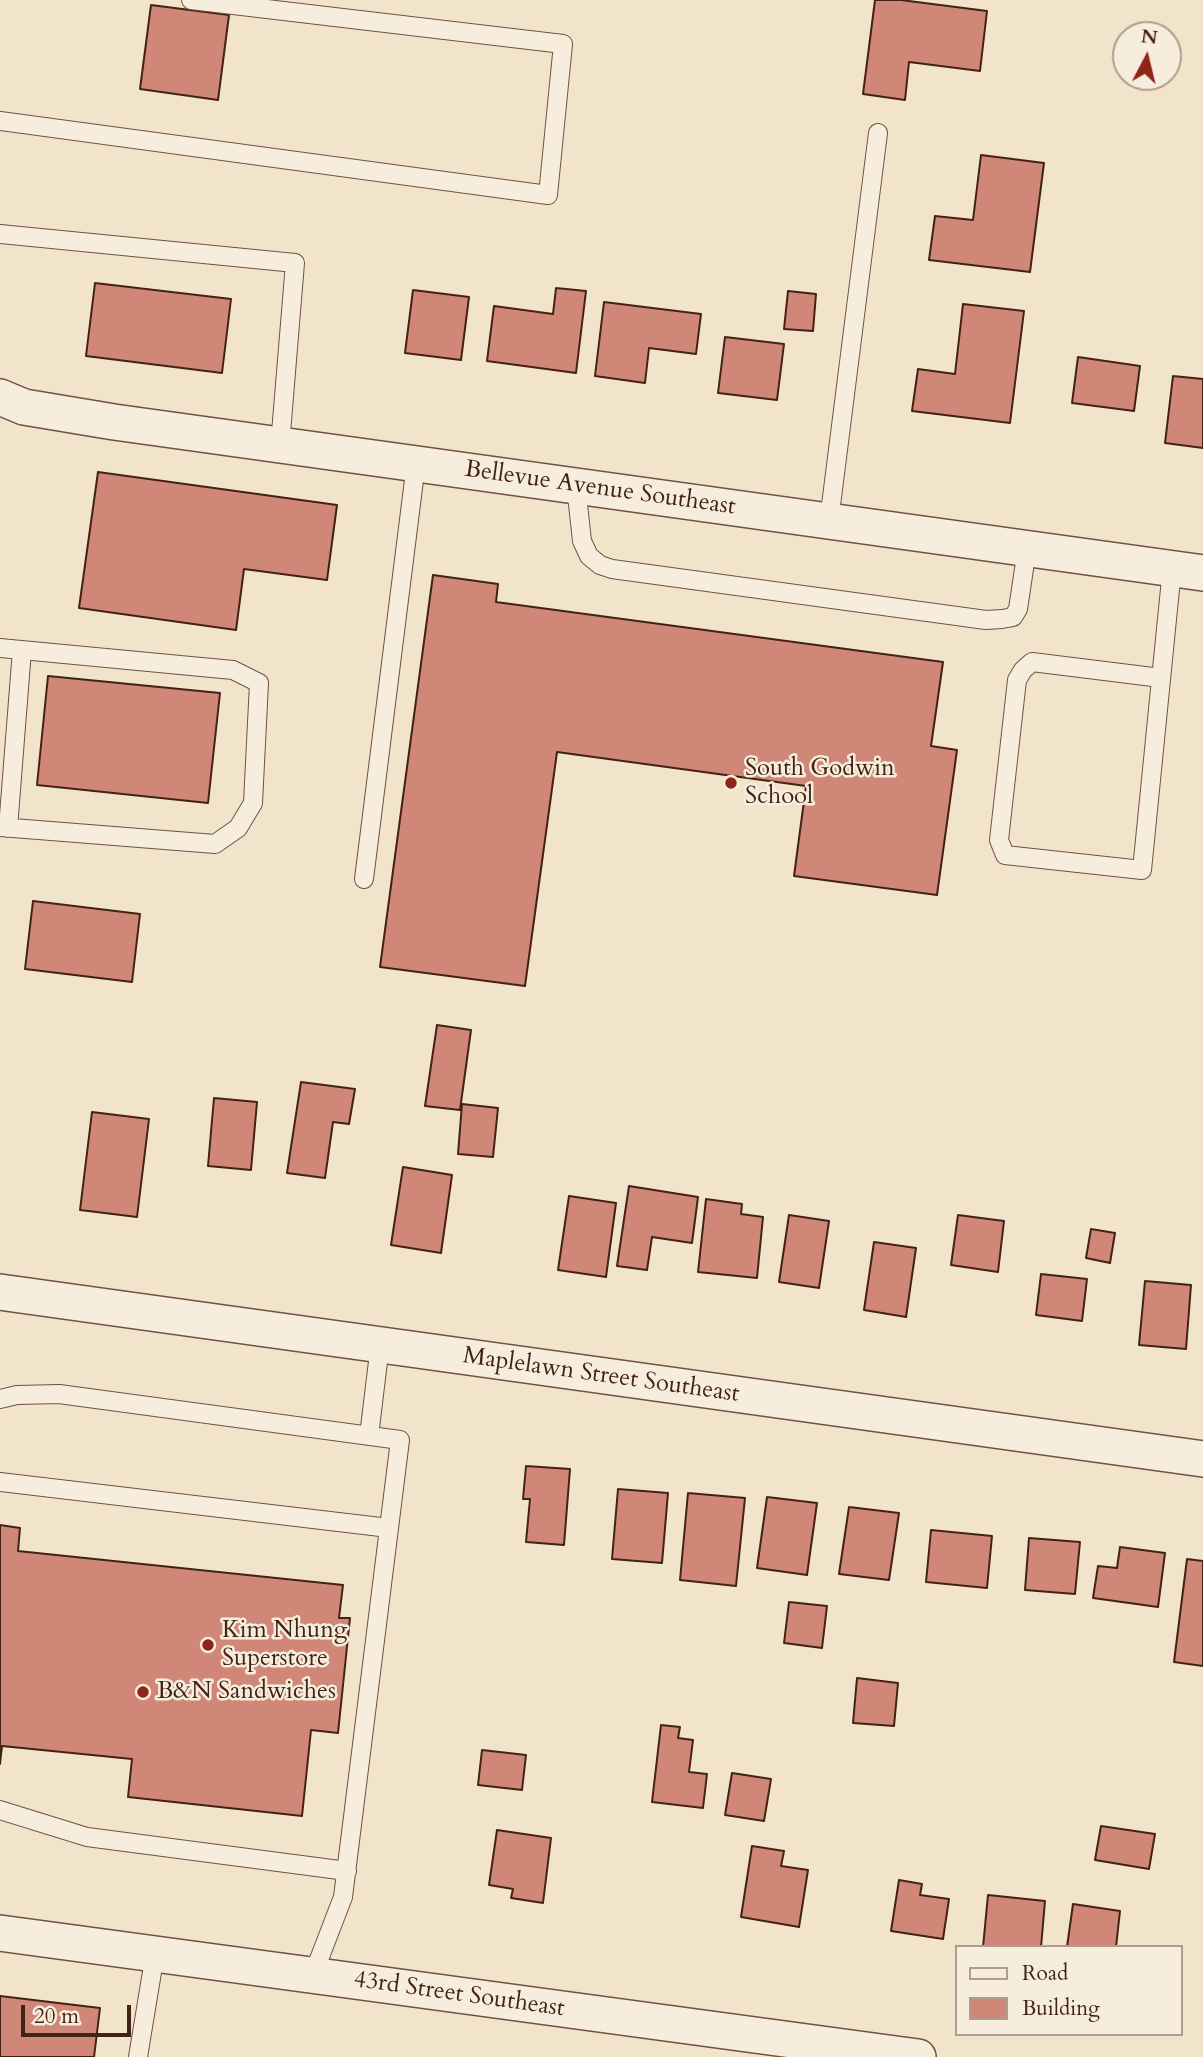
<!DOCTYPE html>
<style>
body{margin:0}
#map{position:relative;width:1203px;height:2057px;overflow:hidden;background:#f2e4cb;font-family:Cardo,serif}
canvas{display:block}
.legend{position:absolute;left:955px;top:1945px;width:228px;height:91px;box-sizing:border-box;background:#f7eddd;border:2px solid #af9c8d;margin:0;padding:9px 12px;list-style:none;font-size:21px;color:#432216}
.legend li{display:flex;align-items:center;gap:14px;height:35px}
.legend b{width:35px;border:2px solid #af9c8d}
.north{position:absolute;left:1112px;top:21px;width:70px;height:70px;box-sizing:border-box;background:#f7eddd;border:2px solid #af9c8d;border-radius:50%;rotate:7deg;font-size:19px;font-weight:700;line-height:28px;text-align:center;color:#432216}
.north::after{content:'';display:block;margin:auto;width:24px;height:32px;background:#8f2418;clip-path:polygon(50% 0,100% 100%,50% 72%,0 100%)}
.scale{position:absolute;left:21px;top:2005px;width:110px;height:32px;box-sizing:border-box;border:4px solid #432216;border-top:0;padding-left:9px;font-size:21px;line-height:24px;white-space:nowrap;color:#432216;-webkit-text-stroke:5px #f7eddd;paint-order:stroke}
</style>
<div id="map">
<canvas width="1203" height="2057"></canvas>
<ul class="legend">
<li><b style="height:9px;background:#f7eddd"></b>Road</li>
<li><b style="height:19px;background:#d08778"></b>Building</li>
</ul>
<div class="north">N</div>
<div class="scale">20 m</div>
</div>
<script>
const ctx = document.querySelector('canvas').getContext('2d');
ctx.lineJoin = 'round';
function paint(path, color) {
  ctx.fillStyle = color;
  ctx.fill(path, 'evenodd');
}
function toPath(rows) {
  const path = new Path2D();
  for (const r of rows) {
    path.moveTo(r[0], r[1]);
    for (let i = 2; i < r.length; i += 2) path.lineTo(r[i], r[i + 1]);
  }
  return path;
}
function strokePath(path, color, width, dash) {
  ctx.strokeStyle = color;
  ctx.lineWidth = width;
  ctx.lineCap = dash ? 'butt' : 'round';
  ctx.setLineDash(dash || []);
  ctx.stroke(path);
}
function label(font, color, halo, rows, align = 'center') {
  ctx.font = font + ' Cardo,serif';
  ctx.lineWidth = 5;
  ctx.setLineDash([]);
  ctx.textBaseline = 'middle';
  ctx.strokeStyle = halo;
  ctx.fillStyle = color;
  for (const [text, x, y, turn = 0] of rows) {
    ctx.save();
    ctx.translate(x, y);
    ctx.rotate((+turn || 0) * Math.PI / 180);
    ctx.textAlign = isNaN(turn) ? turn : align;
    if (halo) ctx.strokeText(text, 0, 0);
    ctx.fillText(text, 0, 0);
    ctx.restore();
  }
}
const building = toPath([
 [875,0,901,0,987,11,980,71,909,62,905,100,863,94,875,0],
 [151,5,229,15,218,100,140,89,151,5],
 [981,155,1044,163,1030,272,929,260,935,216,973,220,981,155],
 [95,283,231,299,222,373,86,356,95,283],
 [556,288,586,291,576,373,487,361,494,306,553,314,556,288],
 [413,290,469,297,461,360,405,353,413,290],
 [788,291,816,294,813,331,784,329,788,291],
 [604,302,701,314,696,354,649,348,645,383,595,376,604,302],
 [963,304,1024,311,1010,423,912,411,918,369,955,374,963,304],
 [725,337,784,344,777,400,718,393,725,337],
 [1078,357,1140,366,1134,411,1072,403,1078,357],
 [1173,376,1203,379,1203,448,1165,443,1173,376],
 [98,472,337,505,327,580,244,569,236,630,79,608,98,472],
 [433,575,498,584,496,602,943,662,931,746,957,750,937,895,794,876,806,786,557,752,525,986,380,967,433,575],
 [48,676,220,693,208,803,37,785,48,676],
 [33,901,140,914,132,982,25,969,33,901],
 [437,1025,471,1030,460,1110,425,1106,437,1025],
 [301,1082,355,1089,349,1124,333,1122,325,1178,287,1173,301,1082],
 [214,1098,257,1102,251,1170,208,1166,214,1098],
 [462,1104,498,1108,493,1157,458,1154,462,1104],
 [92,1112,149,1119,137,1217,80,1210,92,1112],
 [403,1167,452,1175,441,1253,391,1245,403,1167],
 [629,1186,698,1197,692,1243,652,1237,647,1270,617,1266,629,1186],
 [569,1196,616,1203,606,1277,558,1270,569,1196],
 [706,1199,742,1204,741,1214,763,1217,757,1278,698,1272,706,1199],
 [789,1215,829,1221,819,1288,779,1282,789,1215],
 [958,1215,1004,1221,998,1272,951,1265,958,1215],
 [1091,1229,1115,1233,1110,1263,1086,1258,1091,1229],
 [874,1242,916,1248,906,1317,864,1310,874,1242],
 [1041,1274,1087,1279,1082,1321,1036,1315,1041,1274],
 [1145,1281,1191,1285,1186,1349,1139,1345,1145,1281],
 [526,1466,570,1469,564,1545,526,1542,530,1499,523,1499,526,1466],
 [618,1489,668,1493,662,1563,612,1559,618,1489],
 [688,1493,745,1498,736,1586,680,1580,688,1493],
 [767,1497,817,1503,807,1575,757,1568,767,1497],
 [849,1507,899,1513,889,1580,839,1574,849,1507],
 [0,1525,20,1528,18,1551,343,1585,339,1618,350,1618,338,1733,311,1730,302,1816,128,1797,132,1759,2,1746,0,1764,0,1525],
 [931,1530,992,1536,987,1588,926,1582,931,1530],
 [1029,1538,1080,1542,1075,1594,1025,1590,1029,1538],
 [1120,1547,1165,1553,1158,1607,1093,1598,1098,1566,1117,1568,1120,1547],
 [1187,1559,1203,1561,1203,1666,1174,1662,1187,1559],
 [789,1602,827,1606,822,1648,784,1643,789,1602],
 [857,1678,898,1683,894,1726,853,1723,857,1678],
 [661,1725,680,1727,678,1738,693,1740,689,1772,707,1774,703,1808,652,1802,661,1725],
 [482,1750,526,1755,522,1790,478,1785,482,1750],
 [732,1773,771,1779,764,1821,725,1815,732,1773],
 [1101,1826,1155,1834,1149,1869,1095,1860,1101,1826],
 [497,1830,551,1838,543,1903,511,1898,513,1889,489,1885,497,1830],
 [752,1846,784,1851,781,1866,808,1870,799,1927,741,1917,752,1846],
 [899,1880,922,1884,920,1895,949,1899,943,1939,891,1931,899,1880],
 [988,1895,1045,1901,1041,1947,983,1947,988,1895],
 [1073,1904,1120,1911,1116,1947,1067,1947,1073,1904],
 [0,1996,100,2008,94,2057,0,2057,0,1996]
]);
paint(building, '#d08778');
strokePath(building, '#432216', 2);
const service = toPath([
 [0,121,548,195,563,44,191,0],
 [0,234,295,263,280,445],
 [576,486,582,541,589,556,600,565,612,569,986,620,1002,619,1013,617,1018,609,1027,549],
 [829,521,878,133],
 [0,648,233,670,259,683,253,803,238,828,215,844,0,827],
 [1161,678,1032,662,1023,670,1017,680,999,840,1005,855,1142,870,1172,569],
 [8,828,22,650],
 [364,879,416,464],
 [0,1399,17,1395,59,1394,400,1440,343,1897,313,1975],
 [369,1436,380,1345],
 [0,1482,389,1528],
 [0,1810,87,1837,347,1871],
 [138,2057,155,1954]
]);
const minor = toPath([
 [0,397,24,407,114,422,1203,573],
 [0,1292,1203,1459],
 [0,1933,918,2057]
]);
strokePath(service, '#6f5243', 20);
strokePath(minor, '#6f5243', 38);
strokePath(service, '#f7eddd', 18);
strokePath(minor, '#f7eddd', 35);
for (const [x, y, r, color] of [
 [731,783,7,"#8f2418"],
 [208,1645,7,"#8f2418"],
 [143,1692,7,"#8f2418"]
]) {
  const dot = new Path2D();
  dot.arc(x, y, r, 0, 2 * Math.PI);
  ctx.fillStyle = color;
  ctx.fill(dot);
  strokePath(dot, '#f7eddd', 2.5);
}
label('24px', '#432216', '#f7eddd', [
 ["Bellevue Avenue Southeast",600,489,8],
 ["Maplelawn Street Southeast",601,1376,8],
 ["43rd Street Southeast",459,1995,8]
]);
label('24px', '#432216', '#f7eddd', [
 ["South Godwin",745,769],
 ["School",745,797],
 ["Kim Nhung",222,1631],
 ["Superstore",222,1659],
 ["B&N Sandwiches",157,1692]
], 'left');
</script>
